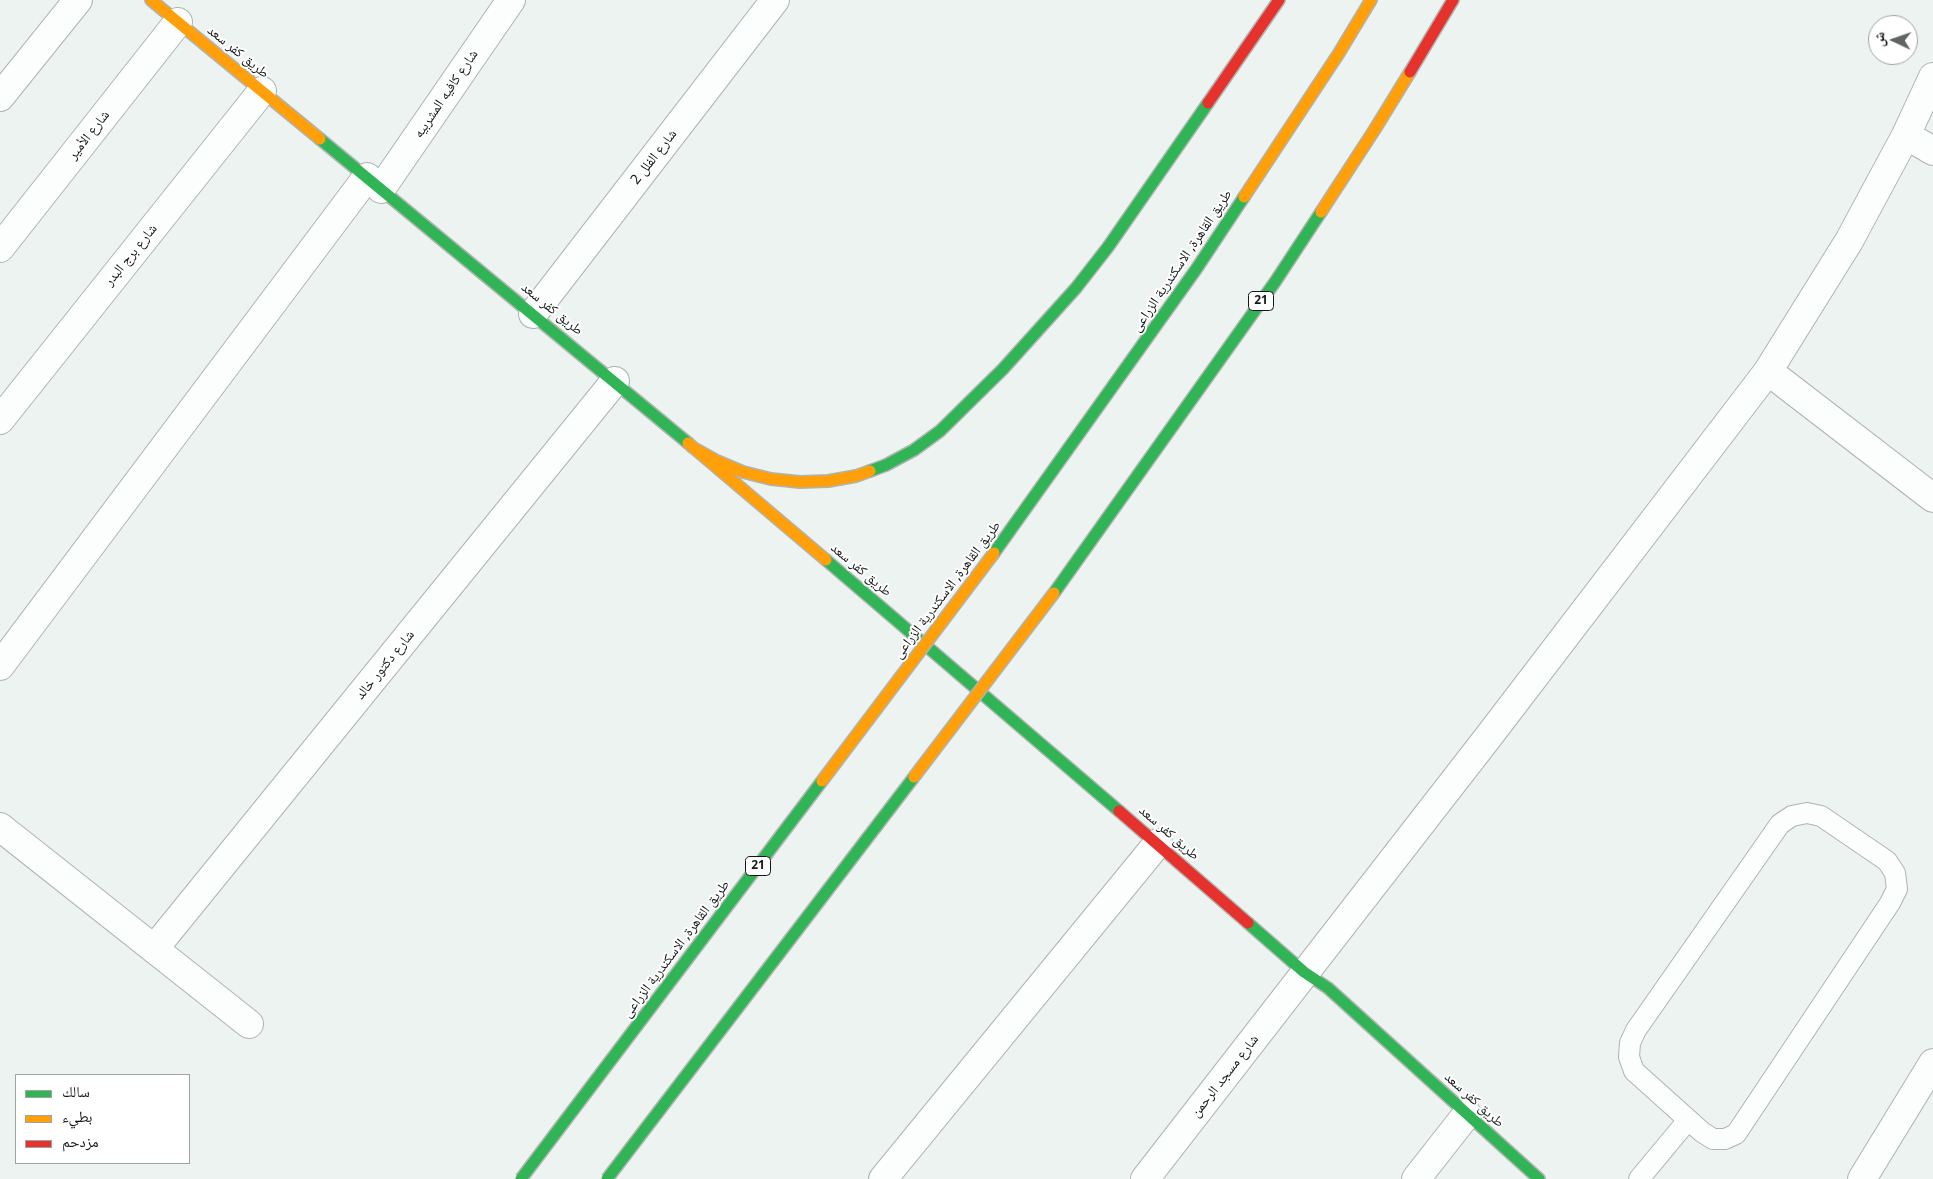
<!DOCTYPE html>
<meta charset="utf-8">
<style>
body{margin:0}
#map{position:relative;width:1933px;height:1179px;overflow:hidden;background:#edf3f0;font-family:"Noto Sans","Noto Naskh Arabic",sans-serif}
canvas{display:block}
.legend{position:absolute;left:15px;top:1074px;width:175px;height:90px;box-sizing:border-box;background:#fff;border:1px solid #a1a2a2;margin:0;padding:6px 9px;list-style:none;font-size:15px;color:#141716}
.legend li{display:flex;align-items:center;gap:10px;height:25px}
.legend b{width:25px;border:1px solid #a1a2a2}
.north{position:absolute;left:1868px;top:15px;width:50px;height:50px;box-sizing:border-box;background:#fff;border:1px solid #a1a2a2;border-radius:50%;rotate:273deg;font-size:14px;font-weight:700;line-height:20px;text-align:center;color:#141716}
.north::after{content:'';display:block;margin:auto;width:18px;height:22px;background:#606462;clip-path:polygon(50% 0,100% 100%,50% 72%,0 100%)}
</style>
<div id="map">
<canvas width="1933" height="1179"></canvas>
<ul class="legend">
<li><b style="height:6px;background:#30b455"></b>سالك</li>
<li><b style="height:6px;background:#ff9f0a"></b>بطيء</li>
<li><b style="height:6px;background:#e5322d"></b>مزدحم</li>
</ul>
<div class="north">ش</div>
</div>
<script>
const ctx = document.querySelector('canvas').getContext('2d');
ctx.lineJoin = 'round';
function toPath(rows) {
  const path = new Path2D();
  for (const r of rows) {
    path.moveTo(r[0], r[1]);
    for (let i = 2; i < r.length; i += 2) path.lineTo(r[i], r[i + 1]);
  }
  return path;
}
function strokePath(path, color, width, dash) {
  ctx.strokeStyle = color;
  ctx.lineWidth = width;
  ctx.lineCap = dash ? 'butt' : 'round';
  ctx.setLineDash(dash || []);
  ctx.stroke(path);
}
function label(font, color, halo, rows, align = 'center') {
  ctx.font = font + ' "Noto Sans","Noto Naskh Arabic",sans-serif';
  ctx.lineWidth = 4;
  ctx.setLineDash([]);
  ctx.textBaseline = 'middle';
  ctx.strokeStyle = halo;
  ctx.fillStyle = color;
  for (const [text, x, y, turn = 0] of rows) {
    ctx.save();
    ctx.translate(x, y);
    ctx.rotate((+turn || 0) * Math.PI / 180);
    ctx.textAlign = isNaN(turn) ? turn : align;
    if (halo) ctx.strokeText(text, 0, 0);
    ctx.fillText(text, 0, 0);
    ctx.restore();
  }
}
const lane = toPath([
 [1807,813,1821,816,1887,861,1895,873,1897,889,1890,903,1736,1134,1725,1139,1713,1139,1702,1132,1634,1071,1629,1057,1630,1043,1636,1030,1780,824,1792,816,1807,813],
 [1639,1179,1688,1120]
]);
const street = toPath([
 [0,97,78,0],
 [1906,135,1933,151],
 [381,189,511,0],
 [0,248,178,22],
 [533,314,775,0],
 [1768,371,1933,498],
 [0,420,262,91],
 [0,666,367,177],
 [0,827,249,1024],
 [154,949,615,381],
 [883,1179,1158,843],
 [1145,1179,1489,736,1768,371,1849,241,1906,135,1933,77],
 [1416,1179,1467,1114],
 [1862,1179,1933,1063]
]);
const fast = toPath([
 [320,139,688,443],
 [870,471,886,465,914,450,940,431,1003,369,1076,288,1108,247,1208,103],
 [994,553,1197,268,1244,197],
 [826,560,1119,811],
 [1054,593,1275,282,1321,212],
 [1248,923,1304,972,1328,988,1539,1179]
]);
const slow = toPath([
 [151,0,320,139],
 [1244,197,1339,53,1371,0],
 [1321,212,1375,129,1410,72],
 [688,443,826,560],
 [692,447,717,461,743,472,771,479,800,482,828,481,856,476,870,471]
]);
const jam = toPath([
 [1410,72,1453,0],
 [1208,103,1279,0],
 [1119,811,1248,923]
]);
strokePath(lane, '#afb4b2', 22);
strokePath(street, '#afb4b2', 30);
strokePath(fast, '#afb4b2', 14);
strokePath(slow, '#afb4b2', 14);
strokePath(jam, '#afb4b2', 14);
strokePath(lane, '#fcfdfd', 20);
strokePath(street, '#fcfdfd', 28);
strokePath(fast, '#30b455', 11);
strokePath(slow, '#ff9f0a', 11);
strokePath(jam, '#e5322d', 11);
const fastBridge = toPath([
 [521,1179,822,781],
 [607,1179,914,777]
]);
const slowBridge = toPath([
 [914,777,1054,593],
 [822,781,994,553]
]);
strokePath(fastBridge, '#afb4b2', 14, []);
strokePath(slowBridge, '#afb4b2', 14, []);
strokePath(fastBridge, '#30b455', 11);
strokePath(slowBridge, '#ff9f0a', 11);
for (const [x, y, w] of [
 [1261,301,25],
 [758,866,25]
]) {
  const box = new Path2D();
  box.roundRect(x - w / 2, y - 9.5, w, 19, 4);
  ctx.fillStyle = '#fff';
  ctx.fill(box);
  strokePath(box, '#141716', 1);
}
label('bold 12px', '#141716', null, [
 ["21",1261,301],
 ["21",758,866]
]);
label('14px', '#141716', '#fff', [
 ["طريق كفر سعد",238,52,39],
 ["شارع كافيه المشربيه",446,94,-56],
 ["شارع الأمير",89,135,-52],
 ["شارع الفلل 2",654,157,-52],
 ["شارع برج البدر",131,255,-51],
 ["طريق القاهرة, الاسكندرية الزراعى",1182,261,-56],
 ["طريق كفر سعد",552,309,39],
 ["طريق كفر سعد",861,570,40],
 ["طريق القاهرة, الاسكندرية الزراعى",947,590,-53],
 ["شارع دكتور خالد",385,665,-51],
 ["طريق كفر سعد",1169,833,41],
 ["طريق القاهرة, الاسكندرية الزراعى",676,949,-53],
 ["شارع مسجد الرحمن",1225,1076,-52],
 ["طريق كفر سعد",1474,1100,42]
]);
</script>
